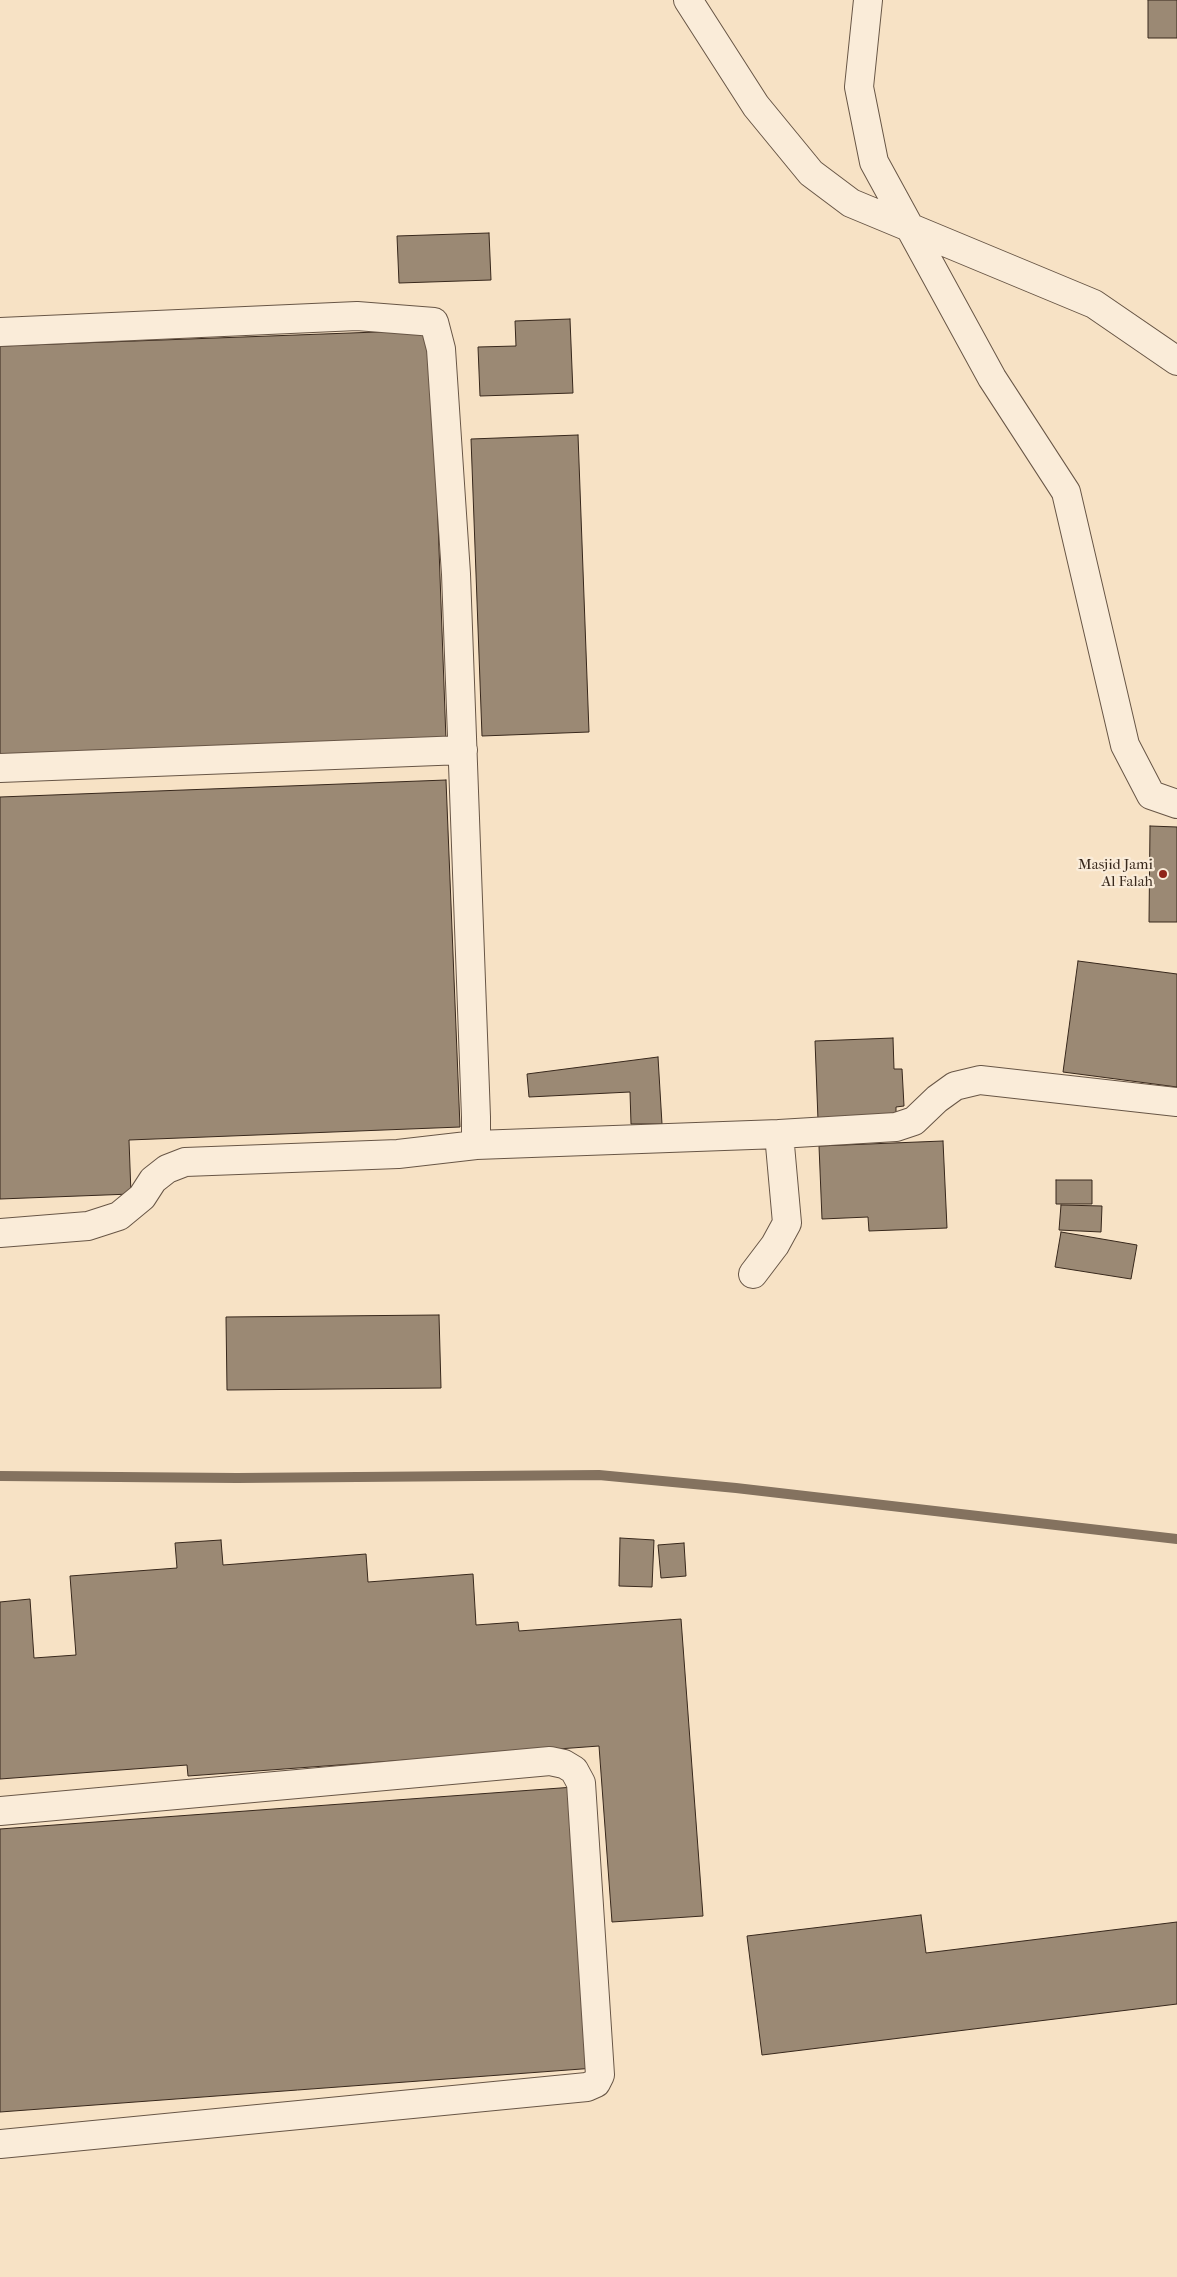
<!DOCTYPE html>
<style>
body{margin:0}
canvas{display:block;background:#f7e2c5}
</style>
<canvas width="1177" height="2277"></canvas>
<script>
const ctx = document.querySelector('canvas').getContext('2d');
ctx.lineJoin = 'round';
function toPath(rows) {
  const path = new Path2D();
  for (const r of rows) {
    path.moveTo(r[0], r[1]);
    for (let i = 2; i < r.length; i += 2) path.lineTo(r[i], r[i + 1]);
  }
  return path;
}
function strokePath(path, color, width, dash) {
  ctx.strokeStyle = color;
  ctx.lineWidth = width;
  ctx.lineCap = dash ? 'butt' : 'round';
  ctx.setLineDash(dash || []);
  ctx.stroke(path);
}
function paint(path, color) {
  ctx.fillStyle = color;
  ctx.fill(path, 'evenodd');
}
function label(font, color, halo, rows, align = 'center') {
  ctx.font = font + ' "IM FELL French Canon",serif';
  ctx.lineWidth = 4.5;
  ctx.setLineDash([]);
  ctx.textBaseline = 'middle';
  ctx.strokeStyle = halo;
  ctx.fillStyle = color;
  for (const [text, x, y, turn = 0] of rows) {
    ctx.save();
    ctx.translate(x, y);
    ctx.rotate((+turn || 0) * Math.PI / 180);
    ctx.textAlign = isNaN(turn) ? turn : align;
    if (halo) ctx.strokeText(text, 0, 0);
    ctx.fillText(text, 0, 0);
    ctx.restore();
  }
}
strokePath(toPath([
 [0,1476,237,1478,599,1475,736,1488,1177,1539]
]), '#84725f', 10);
const building = toPath([
 [1148,0,1177,0,1177,38,1148,38,1148,0],
 [489,233,491,280,399,283,397,236,489,233],
 [570,319,573,393,480,396,478,347,516,346,515,321,570,319],
 [431,330,446,740,0,757,0,346,431,330],
 [578,435,589,732,482,736,471,439,578,435],
 [446,780,460,1127,129,1140,131,1194,0,1199,0,797,446,780],
 [1150,826,1177,827,1177,922,1149,922,1150,826],
 [1078,961,1177,974,1177,1087,1063,1072,1078,961],
 [893,1038,894,1069,902,1069,904,1106,896,1107,896,1117,818,1120,815,1041,893,1038],
 [658,1057,662,1124,631,1124,630,1092,529,1097,527,1074,658,1057],
 [943,1141,947,1228,869,1231,868,1217,822,1219,819,1146,943,1141],
 [1056,1180,1092,1180,1092,1204,1056,1204,1056,1180],
 [1061,1205,1102,1206,1101,1232,1059,1230,1061,1205],
 [1061,1232,1137,1245,1131,1279,1055,1267,1061,1232],
 [439,1315,441,1388,227,1390,226,1317,439,1315],
 [620,1538,654,1540,652,1587,619,1586,620,1538],
 [221,1540,223,1565,366,1554,368,1582,473,1574,476,1625,518,1622,519,1631,681,1619,703,1916,612,1922,599,1746,188,1776,187,1765,0,1779,0,1602,30,1599,34,1658,76,1655,70,1576,177,1568,175,1543,221,1540],
 [684,1543,686,1576,661,1578,658,1545,684,1543],
 [574,1787,595,2068,0,2112,0,1829,574,1787],
 [921,1915,926,1953,1177,1922,1177,2004,762,2055,747,1936,921,1915]
]);
paint(building, '#9b8974');
strokePath(building, '#38281c', 1);
const minor = toPath([
 [688,0,756,106,811,173,851,203,1094,304,1177,361],
 [868,0,859,87,874,162,992,378,1066,492,1125,745,1151,795,1177,804],
 [0,332,357,316,434,322,441,349,456,574,476,1117,476,1145,398,1154,185,1162,167,1169,153,1180,142,1197,119,1216,88,1226,0,1233],
 [0,768,463,750],
 [779,1134,896,1127,914,1121,937,1099,955,1086,980,1080,1177,1102],
 [476,1145,779,1134,787,1223,775,1245,753,1274],
 [0,1811,550,1761,564,1764,574,1770,581,1783,600,2075,596,2083,587,2087,0,2144]
]);
strokePath(minor, '#685646', 30);
strokePath(minor, '#faecd9', 28);
for (const [x, y, r, color] of [
 [1163,874,5,"#8f2418"]
]) {
  const dot = new Path2D();
  dot.arc(x, y, r, 0, 2 * Math.PI);
  ctx.fillStyle = color;
  ctx.fill(dot);
  strokePath(dot, '#faecd9', 2);
}
label('15px', '#38281c', '#faecd9', [
 ["Masjid Jami",1153,865],
 ["Al Falah",1153,882]
], 'right');
</script>
